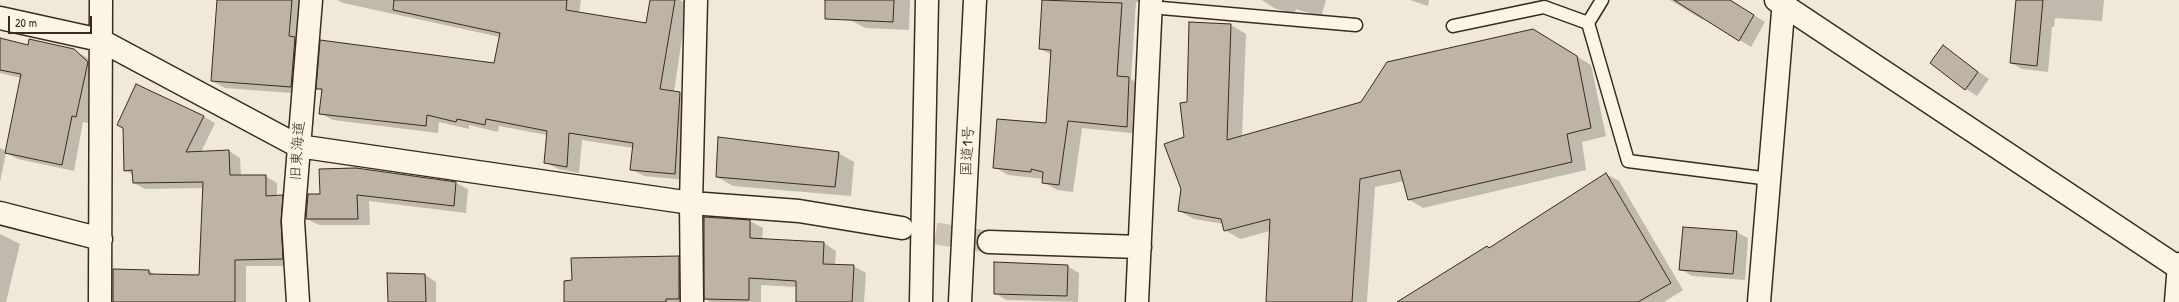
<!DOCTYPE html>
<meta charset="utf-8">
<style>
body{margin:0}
#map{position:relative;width:2179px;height:302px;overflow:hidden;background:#f0e9d9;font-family:"Patrick Hand",sans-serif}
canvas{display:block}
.scale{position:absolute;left:8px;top:16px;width:84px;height:18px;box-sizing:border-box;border:2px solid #3b2a1e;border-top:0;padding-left:5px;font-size:12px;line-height:14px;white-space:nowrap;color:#3b2a1e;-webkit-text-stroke:3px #fcf5e5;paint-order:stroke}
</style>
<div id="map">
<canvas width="2179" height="302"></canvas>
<div class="scale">20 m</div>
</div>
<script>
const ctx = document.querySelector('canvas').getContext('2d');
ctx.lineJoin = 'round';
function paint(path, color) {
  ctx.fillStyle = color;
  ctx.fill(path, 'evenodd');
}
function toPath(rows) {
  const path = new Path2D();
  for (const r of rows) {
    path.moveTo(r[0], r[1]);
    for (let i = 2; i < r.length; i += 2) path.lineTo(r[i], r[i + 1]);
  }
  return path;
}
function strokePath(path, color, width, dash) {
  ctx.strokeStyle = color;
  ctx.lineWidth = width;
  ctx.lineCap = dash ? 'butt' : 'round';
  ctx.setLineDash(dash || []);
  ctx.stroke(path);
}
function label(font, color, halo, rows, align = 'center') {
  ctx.font = font + ' "Patrick Hand","Klee One",sans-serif';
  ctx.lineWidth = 3.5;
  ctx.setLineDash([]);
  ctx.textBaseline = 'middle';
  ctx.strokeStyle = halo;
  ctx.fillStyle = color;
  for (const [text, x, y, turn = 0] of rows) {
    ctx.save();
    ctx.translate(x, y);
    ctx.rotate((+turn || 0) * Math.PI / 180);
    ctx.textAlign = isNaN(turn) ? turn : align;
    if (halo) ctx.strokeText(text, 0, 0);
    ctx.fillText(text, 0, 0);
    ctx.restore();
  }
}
paint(toPath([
 [216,0,301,0,304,94,225,88,212,81,218,0],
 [337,0,581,0,579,13,647,24,651,0,680,0,687,4,674,92,679,93,692,100,687,180,644,176,631,169,633,148,582,140,579,173,558,169,545,162,547,135,499,126,498,132,469,125,469,129,439,122,438,133,333,120,320,113,323,91,317,88,495,64,500,37,343,3],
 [850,0,910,0,909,30,865,28,849,19],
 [1043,0,1151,0,1151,4,1136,2,1131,79,1143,86,1140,134,1082,128,1073,192,1057,190,1043,182,1044,179,1008,175,995,167,1047,125,1052,55,1040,49],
 [1262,0,1326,0,1321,17,1296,9,1294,14,1274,8],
 [1410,0,1429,0,1428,6],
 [1670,0,1730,0,1765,22,1751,47,1704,18,1703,20],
 [2017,0,2104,0,2102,21,2055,18,2054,27,2052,27,2048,72,2022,69,2011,63],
 [1190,23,1231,25,1246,34,1242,137,1362,103,1548,39,1591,65,1606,136,1582,142,1586,170,1423,208,1408,199,1404,181,1375,187,1367,302,1267,302,1270,231,1240,239,1225,230,1224,224,1194,219,1179,211,1188,103],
 [0,39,29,46,73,50,86,57,100,69,88,123,83,122,74,171,18,159,6,153,0,182,0,148,6,151,21,78,0,73],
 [1943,47,1989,79,1977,96,1966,89],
 [203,116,215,123,201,152,229,151,240,158,241,176,265,176,277,183,277,196,282,196,294,203,294,266,246,266,246,302,114,302,149,271,156,275,200,276,204,188,145,189,134,183,133,175,125,170],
 [838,153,854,162,851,196,733,186,717,177],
 [356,169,456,183,468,189,466,213,369,201,370,225,319,225,307,219,321,195],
 [1606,174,1619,181,1683,290,1664,302,1398,302,1490,248],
 [705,218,750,221,763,228,762,240,824,243,836,251,835,265,853,266,866,273,864,302,797,302,797,287,761,285,761,302,711,302,705,299],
 [1736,232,1748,238,1745,280,1692,276,1680,269],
 [0,234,20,244,6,302,0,302],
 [679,257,693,265,694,302,565,302],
 [1067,266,1079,273,1078,302,1006,300,995,293],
 [425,275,436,282,436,302,389,302]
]), '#0003');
const building = toPath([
 [217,0,292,0,289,36,295,37,291,87,211,81,217,0],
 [394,0,567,0,566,10,646,23,650,0,675,0,660,89,680,92,675,174,630,170,633,143,569,133,567,167,544,163,547,131,486,119,485,125,457,119,456,122,427,115,426,126,319,114,322,89,316,89,320,40,494,63,500,33,393,10,394,0],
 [825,0,894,0,893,22,825,19,825,0],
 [1042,0,1122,3,1117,76,1129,77,1127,127,1068,121,1059,185,1042,183,1043,172,1031,169,1031,172,993,168,997,119,1046,123,1051,50,1039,49,1042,0],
 [1674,0,1730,0,1754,15,1739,41,1674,0],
 [2016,0,2043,0,2037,66,2010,63,2016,0],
 [1189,22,1231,24,1227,140,1361,102,1387,62,1533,29,1577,56,1591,128,1567,134,1572,162,1408,200,1400,170,1360,179,1352,302,1266,302,1270,219,1224,231,1221,219,1178,211,1181,189,1164,144,1184,137,1180,103,1187,102,1189,22],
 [0,38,28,45,29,39,74,49,88,62,76,117,72,116,62,165,5,153,21,74,0,70,0,38],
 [1943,45,1978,72,1965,90,1930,63,1943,45],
 [136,84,204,116,186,152,229,150,230,175,266,175,266,196,283,195,281,222,283,259,235,260,235,302,113,302,113,269,149,270,149,274,199,275,203,182,133,183,132,170,124,171,123,128,117,125,136,84],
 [718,137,839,152,835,187,716,177,718,137],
 [356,168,456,182,454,206,357,195,358,219,306,219,308,194,320,194,319,169,356,168],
 [1606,173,1671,283,1638,302,1397,302,1487,246,1489,248,1606,173],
 [704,217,750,220,750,238,824,242,823,264,854,265,852,302,796,302,796,281,749,278,749,300,704,299,704,217],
 [1683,227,1737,231,1733,274,1679,270,1683,227],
 [679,256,679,299,666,299,666,302,564,302,564,281,572,280,571,258,679,256],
 [994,262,1068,265,1067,296,994,294,994,262],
 [387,273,425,274,426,302,388,302,387,273]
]);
paint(building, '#beb3a4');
strokePath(building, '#3b2a1e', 1);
strokePath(toPath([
 [903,228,989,242]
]), '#ccc3b4', 22, [22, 11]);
const service = toPath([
 [1150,7,1356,25],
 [1588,23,1628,161,1770,179],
 [1453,26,1544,7,1588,23,1602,0]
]);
const minor = toPath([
 [1776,0,2179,268],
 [0,18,100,40,298,146,691,203,799,211,902,228],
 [0,213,101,239],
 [989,242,1140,247],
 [100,302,101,0],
 [298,302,293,221,311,0],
 [692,302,691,203,696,0],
 [1137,302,1151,0],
 [2176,302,2179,264]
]);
const tertiary = toPath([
 [1759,302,1784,0]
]);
const trunk = toPath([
 [921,302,927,0],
 [960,302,975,0]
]);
strokePath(service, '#3b2a1e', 15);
strokePath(minor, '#3b2a1e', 25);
strokePath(tertiary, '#3b2a1e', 25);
strokePath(trunk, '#3b2a1e', 25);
strokePath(service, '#fcf5e5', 12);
strokePath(minor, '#fcf5e5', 22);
strokePath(tertiary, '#fcf5e5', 22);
strokePath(trunk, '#fcf5e5', 22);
label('15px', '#3b2a1e', '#fcf5e5', [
 ["旧東海道",298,151,-86],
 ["国道1号",968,151,-87]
]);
</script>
